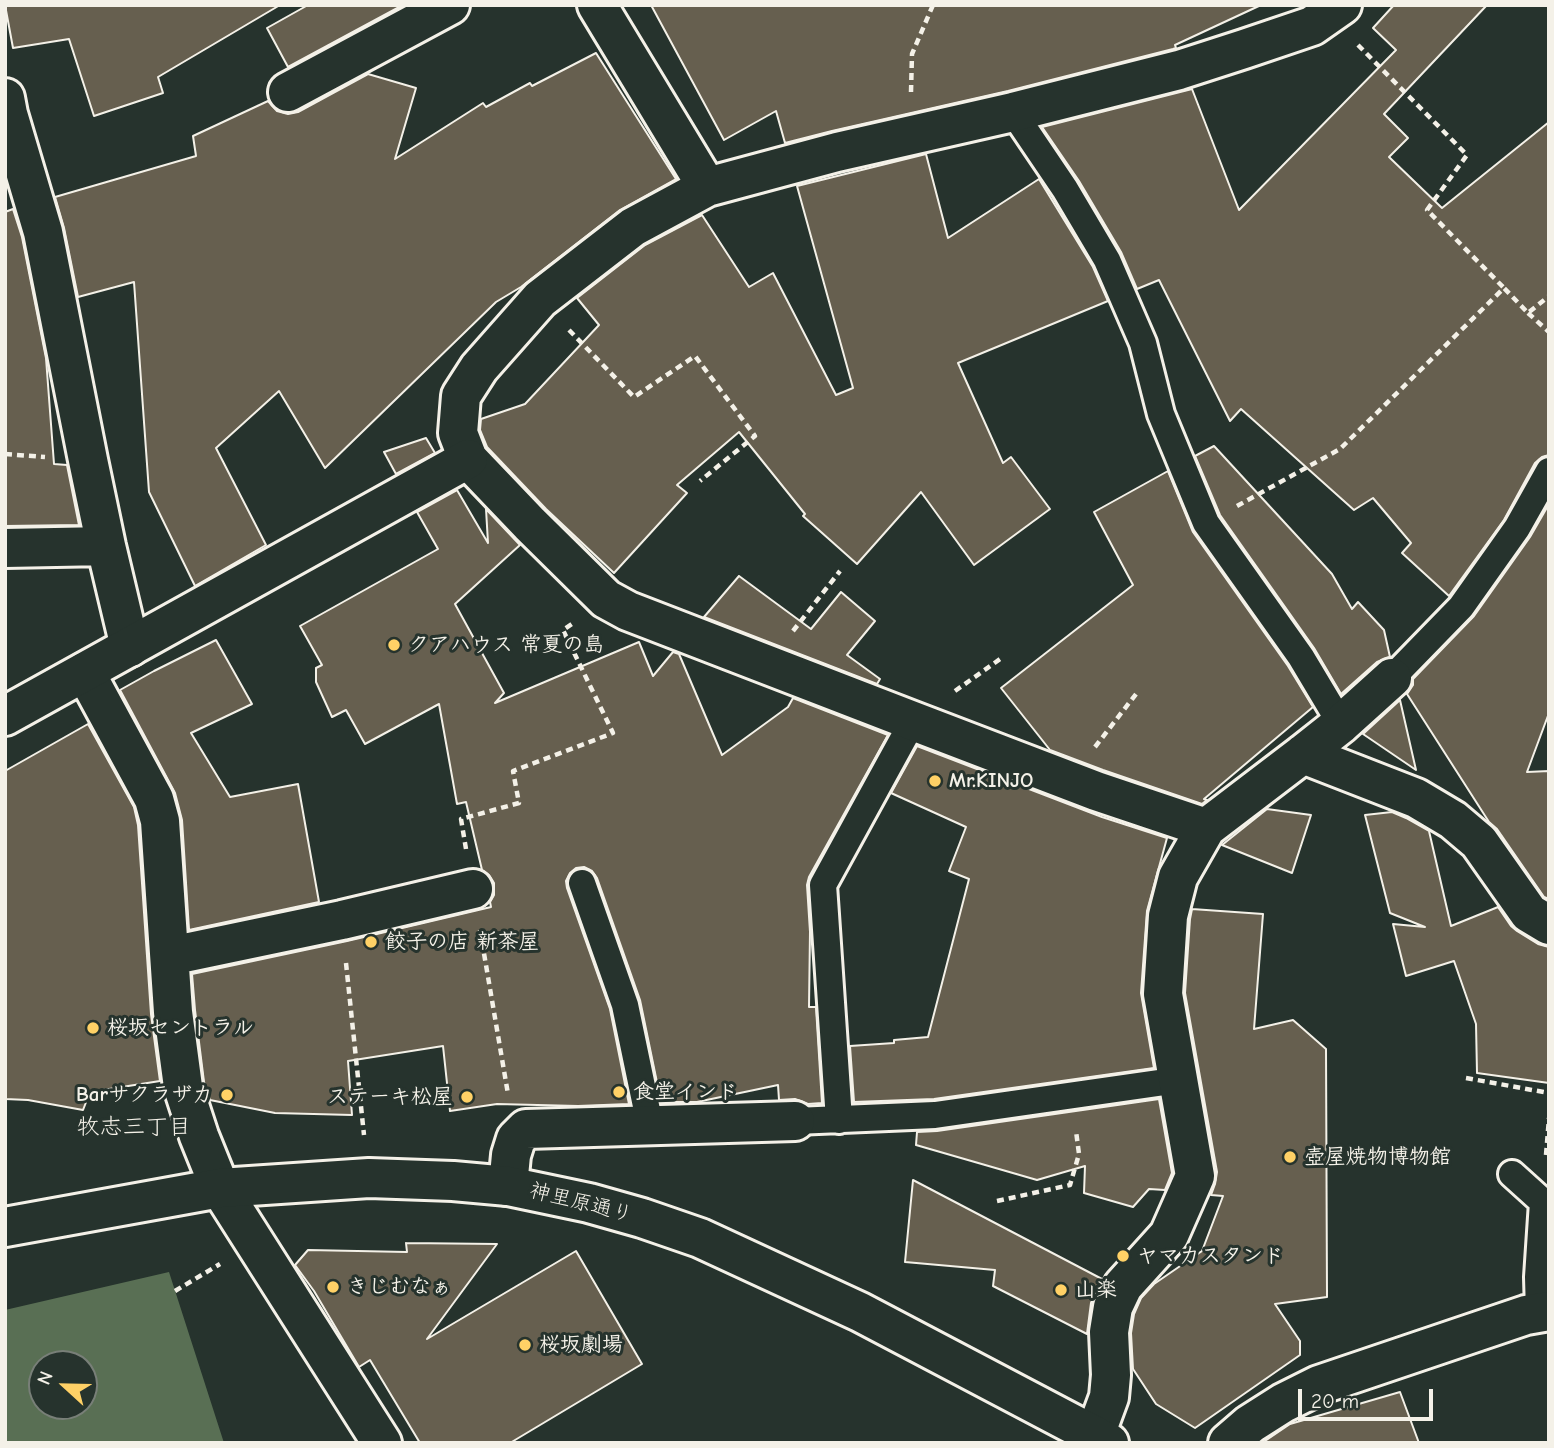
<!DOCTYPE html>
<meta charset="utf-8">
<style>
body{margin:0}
#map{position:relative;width:1554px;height:1448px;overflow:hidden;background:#26332d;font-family:"Comic Neue",sans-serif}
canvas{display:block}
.frame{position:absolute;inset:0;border:7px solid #f4f1e8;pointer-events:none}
.north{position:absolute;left:28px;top:1350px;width:70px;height:70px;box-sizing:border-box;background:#26332d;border:2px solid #787f78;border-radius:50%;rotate:292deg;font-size:19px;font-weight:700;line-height:28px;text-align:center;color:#f4f1e8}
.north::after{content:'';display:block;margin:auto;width:24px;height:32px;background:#ffd166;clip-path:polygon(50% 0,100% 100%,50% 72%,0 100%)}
.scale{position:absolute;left:1298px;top:1389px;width:135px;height:32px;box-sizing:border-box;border:4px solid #f4f1e8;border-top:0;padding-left:9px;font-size:21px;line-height:24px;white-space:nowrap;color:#f4f1e8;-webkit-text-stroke:5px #26332d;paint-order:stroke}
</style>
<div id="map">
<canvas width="1554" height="1448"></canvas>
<div class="frame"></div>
<div class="north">N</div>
<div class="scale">20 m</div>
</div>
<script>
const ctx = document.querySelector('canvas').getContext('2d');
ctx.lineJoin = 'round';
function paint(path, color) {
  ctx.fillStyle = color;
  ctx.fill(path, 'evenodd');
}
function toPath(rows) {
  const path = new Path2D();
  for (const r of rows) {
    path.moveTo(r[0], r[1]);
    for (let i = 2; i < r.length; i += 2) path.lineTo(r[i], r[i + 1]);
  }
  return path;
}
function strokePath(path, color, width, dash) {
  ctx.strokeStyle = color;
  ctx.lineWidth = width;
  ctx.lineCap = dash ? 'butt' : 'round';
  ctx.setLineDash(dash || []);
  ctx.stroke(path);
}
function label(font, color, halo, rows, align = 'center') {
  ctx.font = font + ' "Comic Neue","Klee One",sans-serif';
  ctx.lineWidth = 6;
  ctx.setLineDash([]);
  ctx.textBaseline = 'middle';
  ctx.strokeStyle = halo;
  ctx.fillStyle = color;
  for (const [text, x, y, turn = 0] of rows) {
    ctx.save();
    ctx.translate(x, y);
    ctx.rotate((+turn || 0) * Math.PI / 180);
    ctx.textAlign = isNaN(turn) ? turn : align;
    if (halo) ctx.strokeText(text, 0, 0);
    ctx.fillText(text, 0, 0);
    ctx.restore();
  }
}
paint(toPath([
 [169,1272,224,1443,5,1443,5,1310],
 [42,1364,84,1364,84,1406,42,1406]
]), '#596f54');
const building = toPath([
 [5,5,280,5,158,77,163,93,94,116,69,39,13,48,5,5],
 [308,5,403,5,288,67,267,28,308,5],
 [651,5,1261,5,1175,45,1176,48,1173,49,1008,91,832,131,785,143,776,111,724,140,651,5],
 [1394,5,1487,5,1384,114,1408,138,1389,157,1442,208,1549,122,1549,455,1542,457,1535,463,1504,520,1449,596,1402,553,1411,543,1373,498,1354,510,1241,409,1230,421,1159,280,1137,289,1121,252,1079,181,1042,127,1192,89,1239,210,1396,50,1373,28,1394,5],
 [596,53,676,179,620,210,521,287,496,302,325,468,279,391,216,448,266,545,195,586,149,492,134,282,78,297,64,228,55,197,196,156,193,136,268,101,277,111,288,114,298,112,368,74,416,88,395,159,483,103,486,107,530,83,532,86,596,53],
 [926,154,948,238,1039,179,1093,267,1108,301,958,363,1003,463,1011,457,1050,509,974,565,921,492,857,564,803,516,805,514,739,432,677,485,687,493,614,573,546,509,487,447,480,430,481,419,525,404,599,325,577,298,645,245,702,215,749,287,773,273,836,395,853,388,797,186,926,154],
 [13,209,22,237,46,358,54,464,67,465,79,525,5,526,5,212,13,209],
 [426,438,435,453,396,474,384,452,426,438],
 [1214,446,1332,574,1352,609,1358,602,1384,630,1390,657,1377,662,1341,694,1314,648,1220,515,1195,456,1214,446],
 [1168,471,1193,532,1288,666,1313,707,1204,799,1207,800,1202,804,1103,770,1050,750,1001,688,1133,585,1094,512,1168,471],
 [457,490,488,543,486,509,520,545,455,604,504,693,495,703,639,642,653,676,673,652,679,654,722,755,788,707,793,698,888,735,809,877,807,885,810,932,809,1007,816,1007,822,1103,808,1104,795,1099,779,1100,778,1085,697,1102,661,1102,640,1000,597,878,592,871,584,867,576,868,570,873,566,881,567,888,610,1009,629,1104,578,1106,497,1104,450,1111,443,1046,348,1061,352,1115,275,1113,210,1100,204,1082,195,1010,192,974,347,941,491,907,490,902,494,895,494,883,489,875,482,870,466,802,457,804,439,704,365,744,346,710,332,717,316,682,316,668,322,665,300,626,438,549,417,512,457,490],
 [1549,504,1549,713,1527,772,1549,771,1549,899,1544,897,1497,829,1489,822,1407,694,1413,685,1413,679,1474,616,1530,537,1549,504],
 [739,576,811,629,841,592,875,621,847,655,880,679,877,684,704,617,739,576],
 [216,640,252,704,191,733,230,797,298,784,319,902,189,930,182,820,175,793,120,690,154,671,216,640],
 [1400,700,1416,770,1363,734,1400,700],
 [88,724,134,807,138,825,151,1014,160,1081,90,1092,83,1110,28,1100,5,1099,5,771,88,724],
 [917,746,1102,817,1167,838,1147,911,1141,993,1154,1068,934,1099,854,1102,850,1046,894,1043,894,1040,928,1037,969,879,949,871,966,827,891,793,917,746],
 [1267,809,1311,815,1292,873,1222,845,1267,809],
 [1392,812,1406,818,1429,831,1451,926,1498,907,1511,926,1517,931,1538,944,1549,947,1549,1083,1477,1073,1476,1024,1454,961,1406,976,1393,924,1425,927,1390,913,1365,815,1392,812],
 [1192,909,1263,914,1254,1029,1293,1020,1326,1049,1327,1297,1275,1304,1300,1341,1300,1355,1195,1428,1156,1404,1133,1369,1131,1333,1134,1314,1141,1298,1154,1284,1202,1251,1223,1196,1211,1195,1215,1184,1217,1172,1185,993,1190,919,1192,909],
 [1159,1099,1172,1173,1165,1190,1149,1189,1133,1207,1084,1193,1085,1166,1037,1180,916,1145,917,1132,937,1131,1159,1099],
 [913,1180,1102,1279,1091,1303,1087,1334,993,1286,995,1270,905,1262,913,1180],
 [406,1243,497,1244,427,1339,576,1251,642,1364,510,1443,420,1443,370,1360,359,1367,314,1291,295,1265,308,1250,407,1252,406,1243],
 [1400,1392,1419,1443,1262,1443,1290,1424,1400,1392]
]);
paint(building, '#665f4f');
strokePath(building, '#f4f1e8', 2);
const lane = toPath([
 [1013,112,1065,189,1107,260,1143,343,1161,414,1206,523,1301,657,1341,724],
 [1392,678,1461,607,1517,528,1549,471],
 [582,883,625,1005,650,1125],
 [839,1120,823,885,913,721],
 [795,1121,935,1115,1179,1080],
 [1512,1174,1543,1202,1538,1277,1539,1312]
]);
const street = toPath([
 [597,5,707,187],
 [288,92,450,5],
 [5,98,8,114,43,232,88,460,106,546,130,647],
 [5,548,106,546],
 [85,672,154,799,160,821,173,1012,183,1087,199,1136,220,1188,382,1443],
 [1303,754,1416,798,1453,820,1479,842,1529,913,1549,925],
 [1206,828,1096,791,913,721,628,611,606,599,530,524,468,459,458,433,461,396,479,368,540,299,633,227,707,187,837,152,1013,112,1179,70,1244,49,1312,26,1342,5],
 [170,956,342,920,473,889],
 [508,1186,511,1155,516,1139,526,1129,795,1121],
 [1095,1435,1109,1397,1111,1375,1109,1332,1113,1307,1123,1286,1169,1235,1195,1176,1163,994,1168,916,1178,877,1206,828,1303,754,1341,724,1392,678],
 [1228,1443,1250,1424,1283,1403,1319,1385,1526,1315,1549,1311]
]);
const secondary = toPath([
 [5,716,468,459],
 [5,1227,220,1188,369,1178,453,1181,508,1186,589,1203,642,1218,700,1238,860,1312,1109,1443]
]);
strokePath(lane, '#f4f1e8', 32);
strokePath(street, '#f4f1e8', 44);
strokePath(secondary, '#f4f1e8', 44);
strokePath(toPath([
 [1358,45,1467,155,1427,210,1504,288],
 [911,92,912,54,933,5],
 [1528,313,1549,332],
 [569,330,634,397,695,356,755,436,700,481],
 [5,454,45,457],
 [1237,506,1340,449,1504,288,1528,313,1549,296],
 [793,631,840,571],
 [955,691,1003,657],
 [1095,747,1136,694],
 [466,849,461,819,519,803,513,771,613,733,563,630,572,624],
 [480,930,508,1094],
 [346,963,364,1135],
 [1466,1078,1549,1093],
 [1546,1155,1549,1118],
 [997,1201,1070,1185,1079,1154,1076,1131],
 [175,1291,220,1264]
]), '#f4f1e8', 4.5, [7, 5]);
strokePath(lane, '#26332d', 26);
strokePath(street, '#26332d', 38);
strokePath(secondary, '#26332d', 38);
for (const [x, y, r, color] of [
 [394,645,7,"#ffd166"],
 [935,781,7,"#ffd166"],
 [371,942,7,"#ffd166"],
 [93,1028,7,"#ffd166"],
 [619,1092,7,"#ffd166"],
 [227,1095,7,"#ffd166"],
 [467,1097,7,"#ffd166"],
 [1290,1157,7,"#ffd166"],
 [1123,1256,7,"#ffd166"],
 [333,1287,7,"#ffd166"],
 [1061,1290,7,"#ffd166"],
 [525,1345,7,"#ffd166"]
]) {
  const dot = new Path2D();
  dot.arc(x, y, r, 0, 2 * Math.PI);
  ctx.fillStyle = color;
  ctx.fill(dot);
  strokePath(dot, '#26332d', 2.5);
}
label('bold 21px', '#f4f1e8', '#26332d', [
 ["クアハウス 常夏の島",408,645],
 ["Mr.KINJO",949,781],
 ["餃子の店 新茶屋",385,942],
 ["桜坂セントラル",107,1028],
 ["食堂インド",633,1092],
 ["Barサクラザカ",213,1095,"right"],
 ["ステーキ松屋",453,1097,"right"],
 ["壺屋焼物博物館",1304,1157],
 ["ヤマカスタンド",1137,1256],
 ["きじむなぁ",347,1287],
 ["山楽",1075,1290],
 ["桜坂劇場",539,1345]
], 'left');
label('21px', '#f4f1e8', '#26332d', [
 ["神里原通り",581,1203,14]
]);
label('23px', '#f4f1e8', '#26332d', [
 ["牧志三丁目",134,1127]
]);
</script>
